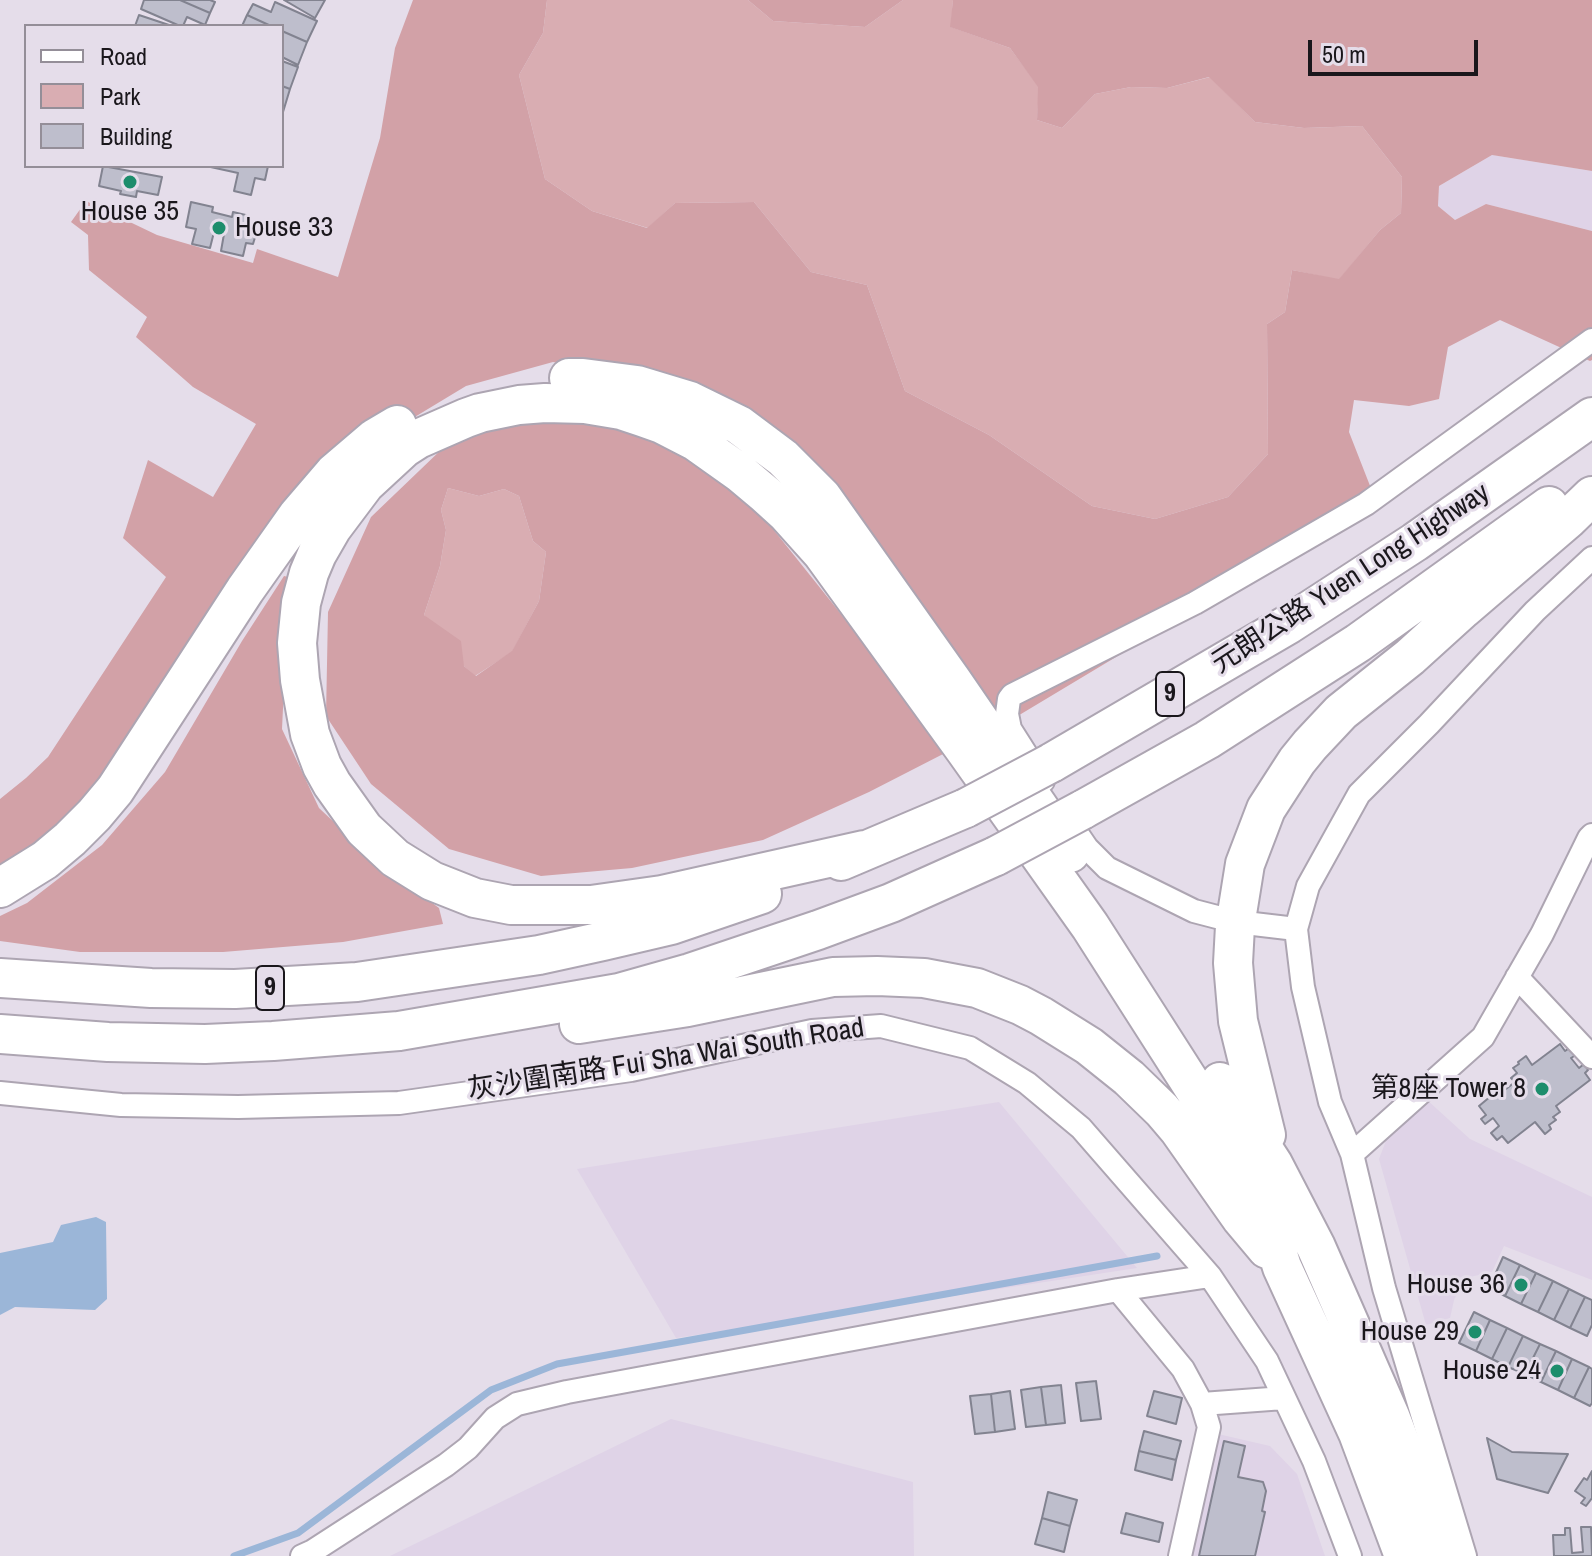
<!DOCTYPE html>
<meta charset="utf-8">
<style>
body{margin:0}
#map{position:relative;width:1592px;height:1556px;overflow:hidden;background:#e5ddea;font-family:"Archivo Narrow",sans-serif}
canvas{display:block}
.legend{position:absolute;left:24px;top:24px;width:260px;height:144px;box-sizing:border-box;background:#e5ddea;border:2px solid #948e98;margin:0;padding:10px 14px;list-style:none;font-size:24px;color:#1a171c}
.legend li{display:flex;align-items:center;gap:16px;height:40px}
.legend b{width:40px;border:2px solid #948e98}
.scale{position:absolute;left:1308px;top:40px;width:170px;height:36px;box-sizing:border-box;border:4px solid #1a171c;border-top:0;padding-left:10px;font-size:24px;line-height:28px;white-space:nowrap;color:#1a171c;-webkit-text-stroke:6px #e5ddea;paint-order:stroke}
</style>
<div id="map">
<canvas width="1592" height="1556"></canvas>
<ul class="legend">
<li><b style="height:10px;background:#fff"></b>Road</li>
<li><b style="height:22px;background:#d9adb2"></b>Park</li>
<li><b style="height:22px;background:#bebecc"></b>Building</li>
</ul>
<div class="scale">50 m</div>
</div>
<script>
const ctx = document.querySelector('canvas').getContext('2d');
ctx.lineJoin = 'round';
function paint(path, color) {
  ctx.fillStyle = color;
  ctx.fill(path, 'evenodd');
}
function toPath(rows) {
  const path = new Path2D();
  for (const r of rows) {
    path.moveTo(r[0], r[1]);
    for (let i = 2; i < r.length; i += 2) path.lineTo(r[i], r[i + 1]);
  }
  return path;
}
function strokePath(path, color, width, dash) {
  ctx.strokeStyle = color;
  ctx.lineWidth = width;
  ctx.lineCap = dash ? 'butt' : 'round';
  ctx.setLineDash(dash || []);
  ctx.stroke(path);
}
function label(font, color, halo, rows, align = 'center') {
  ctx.font = font + ' "Archivo Narrow","Noto Sans TC",sans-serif';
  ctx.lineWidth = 6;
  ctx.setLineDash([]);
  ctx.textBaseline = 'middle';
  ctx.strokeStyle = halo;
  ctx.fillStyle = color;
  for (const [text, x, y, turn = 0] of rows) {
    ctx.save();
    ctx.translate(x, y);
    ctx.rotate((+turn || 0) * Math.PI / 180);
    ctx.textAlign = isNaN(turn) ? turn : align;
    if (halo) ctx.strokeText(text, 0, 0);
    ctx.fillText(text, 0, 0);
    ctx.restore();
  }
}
paint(toPath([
 [1492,155,1592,171,1592,231,1486,204,1455,220,1438,206,1439,186],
 [1426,1099,1470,1139,1592,1197,1592,1280,1504,1246,1492,1272,1465,1278,1454,1300,1450,1318,1426,1325,1379,1159,1387,1138],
 [999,1102,1137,1268,676,1338,577,1169],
 [671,1419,913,1482,914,1556,390,1556],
 [1218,1434,1270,1446,1297,1474,1325,1556,1191,1556]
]), '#dfd3e7');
paint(toPath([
 [547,0,748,0,773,21,865,27,903,0,953,0,951,27,1010,48,1039,87,1037,120,1062,128,1095,94,1131,87,1167,88,1210,77,1255,122,1304,128,1362,126,1402,177,1401,213,1380,230,1339,280,1292,270,1285,312,1267,324,1268,454,1228,497,1155,519,1092,506,989,435,905,391,867,285,811,272,754,202,675,203,648,228,592,211,545,179,519,75,543,33],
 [448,488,479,496,504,489,519,496,533,541,546,552,539,601,512,652,475,676,464,666,424,615,440,566,446,530,441,510]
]), '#d9adb2');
paint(toPath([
 [413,0,547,0,543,33,519,75,545,179,592,211,647,228,675,203,754,202,811,272,867,285,905,391,989,435,1092,506,1155,519,1228,497,1268,454,1267,324,1285,312,1292,270,1339,279,1380,230,1401,213,1402,177,1362,126,1304,128,1255,122,1209,77,1167,88,1131,87,1095,94,1062,128,1037,120,1038,87,1010,48,950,27,953,0,1592,0,1592,171,1492,155,1439,186,1438,206,1455,220,1486,204,1592,231,1592,360,1590,361,1500,320,1448,347,1439,399,1409,406,1354,400,1349,432,1374,496,1246,579,996,729,879,557,682,384,553,362,466,386,380,438,71,822,0,871,0,799,26,778,48,757,166,577,123,538,148,460,213,497,256,424,193,387,136,337,147,317,89,270,88,235,71,222,86,201,157,235,253,263,257,249,338,277,380,138,395,48],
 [748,0,903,0,865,27,773,21],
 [521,414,605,420,690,451,761,514,837,609,947,752,869,792,763,840,632,868,541,876,449,849,371,784,326,716,328,612,371,517,444,447],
 [448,488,479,496,504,489,519,496,533,541,546,552,539,601,512,651,476,676,464,666,461,641,424,615,440,566,446,530,441,510],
 [284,576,296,579,286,645,282,729,319,808,372,858,439,908,443,924,343,942,223,952,80,952,0,941,0,916,27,903,102,845,165,772,242,641]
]), '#d2a1a7');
paint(toPath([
 [96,1217,106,1222,107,1299,95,1310,15,1307,0,1315,0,1253,53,1242,61,1225]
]), '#9bb6d8');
strokePath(toPath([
 [234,1556,298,1533,491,1390,557,1364,1157,1256]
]), '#9bb6d8', 7);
const building = toPath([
 [144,0,180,0,210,13,205,25,187,17,183,26,180,26,141,9,144,0],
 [180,0,210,0,215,2,210,13,180,0],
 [284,0,325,0,315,18,284,0],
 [275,2,317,21,307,42,282,31,282,26,271,26,247,15,253,4,271,12,275,2],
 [139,15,172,26,135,26,139,15],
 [247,15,271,26,242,26,247,15],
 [282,31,307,42,298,65,282,57,282,31],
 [282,61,298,67,290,89,282,86,282,61],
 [282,86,290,89,283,112,282,112,282,86],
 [103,166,162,177,158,195,137,191,136,197,120,194,121,191,99,186,103,166],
 [206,166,268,166,265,180,255,178,251,195,234,191,238,173,206,166],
 [191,202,213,207,212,212,232,217,233,212,250,216,247,231,256,234,253,244,246,243,243,256,221,251,224,234,214,232,210,248,192,244,196,229,186,227,191,202],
 [1560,1044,1565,1051,1571,1047,1576,1055,1571,1058,1579,1068,1584,1064,1588,1070,1585,1073,1590,1080,1556,1106,1560,1112,1553,1117,1556,1120,1549,1125,1551,1129,1545,1134,1535,1122,1508,1143,1502,1136,1497,1140,1491,1133,1499,1126,1493,1118,1485,1124,1481,1119,1486,1115,1479,1106,1491,1096,1493,1099,1515,1082,1511,1078,1517,1073,1513,1068,1519,1064,1518,1062,1526,1056,1532,1065,1560,1044],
 [1503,1257,1520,1265,1505,1296,1489,1288,1503,1257],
 [1520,1265,1536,1273,1521,1304,1505,1296,1520,1265],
 [1536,1273,1553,1281,1538,1312,1521,1304,1536,1273],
 [1553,1281,1569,1289,1554,1320,1538,1312,1553,1281],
 [1569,1289,1585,1297,1570,1328,1554,1320,1569,1289],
 [1585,1297,1592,1300,1592,1325,1587,1336,1570,1328,1585,1297],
 [1474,1312,1490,1320,1476,1351,1459,1343,1474,1312],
 [1490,1320,1507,1328,1492,1359,1476,1351,1490,1320],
 [1507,1328,1523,1336,1508,1367,1492,1359,1507,1328],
 [1523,1336,1540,1344,1525,1374,1508,1367,1523,1336],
 [1540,1344,1556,1351,1541,1382,1525,1374,1540,1344],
 [1556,1351,1572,1359,1558,1390,1541,1382,1556,1351],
 [1572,1359,1589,1367,1574,1398,1558,1390,1572,1359],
 [1589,1367,1592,1369,1592,1403,1590,1406,1574,1398,1589,1367],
 [1096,1381,1101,1419,1081,1421,1076,1383,1096,1381],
 [1061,1385,1065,1423,1046,1425,1041,1387,1061,1385],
 [1041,1387,1046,1425,1026,1427,1021,1390,1041,1387],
 [1010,1391,1015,1429,995,1432,991,1394,1010,1391],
 [1154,1391,1182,1398,1176,1424,1147,1416,1154,1391],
 [991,1394,995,1432,975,1434,970,1396,991,1394],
 [1144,1431,1181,1441,1176,1460,1139,1451,1144,1431],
 [1487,1438,1512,1452,1568,1454,1548,1493,1497,1479,1487,1438],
 [1224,1441,1245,1446,1238,1477,1263,1482,1266,1491,1262,1511,1265,1512,1255,1556,1199,1556,1224,1441],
 [1139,1451,1176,1460,1172,1480,1135,1470,1139,1451],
 [1592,1471,1592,1498,1586,1506,1581,1503,1585,1498,1575,1491,1584,1478,1587,1480,1592,1471],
 [1048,1492,1077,1500,1070,1526,1042,1518,1048,1492],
 [1126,1513,1163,1523,1159,1542,1121,1533,1126,1513],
 [1042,1518,1070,1526,1064,1552,1035,1544,1042,1518],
 [1581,1527,1591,1527,1592,1556,1554,1556,1553,1535,1565,1535,1565,1528,1570,1528,1572,1553,1583,1552,1581,1527]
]);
paint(building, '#bebecc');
strokePath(building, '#828390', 2);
const street = toPath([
 [1043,781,1010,729,1007,714,1009,699,1012,695,1195,603,1366,504,1592,340],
 [1072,826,1087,848,1107,868,1194,911,1217,917],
 [1245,923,1296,929],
 [1517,977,1592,1057],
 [0,1093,121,1105,238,1107,399,1103,631,1070,812,1031,881,1026,970,1048,1027,1083,1081,1128,1210,1276,1267,1361,1314,1461,1350,1556],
 [1352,1154,1483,1037,1542,934,1589,838,1592,835],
 [1118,1290,1183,1369,1202,1404,1209,1427,1180,1556],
 [1202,1404,1284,1398],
 [302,1556,313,1551,446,1465,468,1448,495,1418,517,1404,567,1392,1118,1290,1210,1276],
 [1465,1556,1384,1288,1352,1154,1330,1102,1303,987,1296,929,1308,886,1359,794,1429,724,1535,611,1592,558]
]);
const highway = toPath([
 [569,378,583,378,637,385,690,401,739,425,783,458,822,497,953,682,1070,853],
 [1051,763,1289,624,1415,542,1592,417],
 [1082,810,1207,740,1358,643,1549,506],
 [864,850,662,895,591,905,511,905,475,898,432,881,395,858,364,829,332,784,322,766,310,734,300,680,297,643,301,603,309,573,317,554,332,528,365,484,404,448,418,439,466,418,480,413,519,405,545,403,585,404,621,410,642,417,662,424,695,441,740,473,765,494,787,514,822,553,965,750,1090,926,1216,1123,1261,1201,1282,1267,1358,1433,1404,1556],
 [841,861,966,808],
 [0,888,45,860,70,839,94,815,115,790,245,590,298,515,334,473,375,438,397,425],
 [0,978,151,988,235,989,357,982,539,955,603,941,671,925,762,894],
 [579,1024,688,1007,833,977,877,976,924,978,977,988,1020,1005,1041,1016,1089,1046,1129,1078,1162,1110,1179,1130,1241,1218,1267,1249],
 [0,1034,108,1042,205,1044,273,1041,399,1031,619,993,690,973,818,930,891,903,996,856],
 [1220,1082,1273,1164,1316,1247,1390,1416,1420,1494,1440,1556],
 [1266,1135,1238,1021,1233,963,1235,926,1245,864,1266,809,1297,761,1310,745,1341,712,1410,657,1463,609,1568,519,1592,496]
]);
strokePath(street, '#ada5b2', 26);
strokePath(highway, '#ada5b2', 42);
strokePath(street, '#fff', 22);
strokePath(highway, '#fff', 38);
const highwayBridge = toPath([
 [966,808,1051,763],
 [996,856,1082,810]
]);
strokePath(highwayBridge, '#ada5b2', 42, []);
strokePath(highwayBridge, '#fff', 38);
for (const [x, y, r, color] of [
 [130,182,8,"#1d8d6c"],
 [219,228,8,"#1d8d6c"],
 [1542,1089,8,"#1d8d6c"],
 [1521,1285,8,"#1d8d6c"],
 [1475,1332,8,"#1d8d6c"],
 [1557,1371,8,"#1d8d6c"]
]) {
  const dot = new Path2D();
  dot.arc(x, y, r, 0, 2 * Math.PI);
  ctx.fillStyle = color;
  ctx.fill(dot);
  strokePath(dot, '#e5ddea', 3);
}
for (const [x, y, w] of [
 [1170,694,28],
 [270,988,28]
]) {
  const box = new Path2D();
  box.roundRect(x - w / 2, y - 22, w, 44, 6);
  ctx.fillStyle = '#e5ddea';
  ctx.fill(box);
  strokePath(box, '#1a171c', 2);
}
label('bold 26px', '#1a171c', null, [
 ["9",1170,694],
 ["9",270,988]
]);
label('28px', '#1a171c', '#e5ddea', [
 ["House 35",130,212,"center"],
 ["House 33",235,228,"left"],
 ["第8座 Tower 8",1526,1089],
 ["House 36",1505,1285],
 ["House 29",1459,1332],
 ["House 24",1541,1371]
], 'right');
label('28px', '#1a171c', '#e5ddea', [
 ["元朗公路 Yuen Long Highway",1351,579,-33],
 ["灰沙圍南路 Fui Sha Wai South Road",666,1060,-9]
]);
</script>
